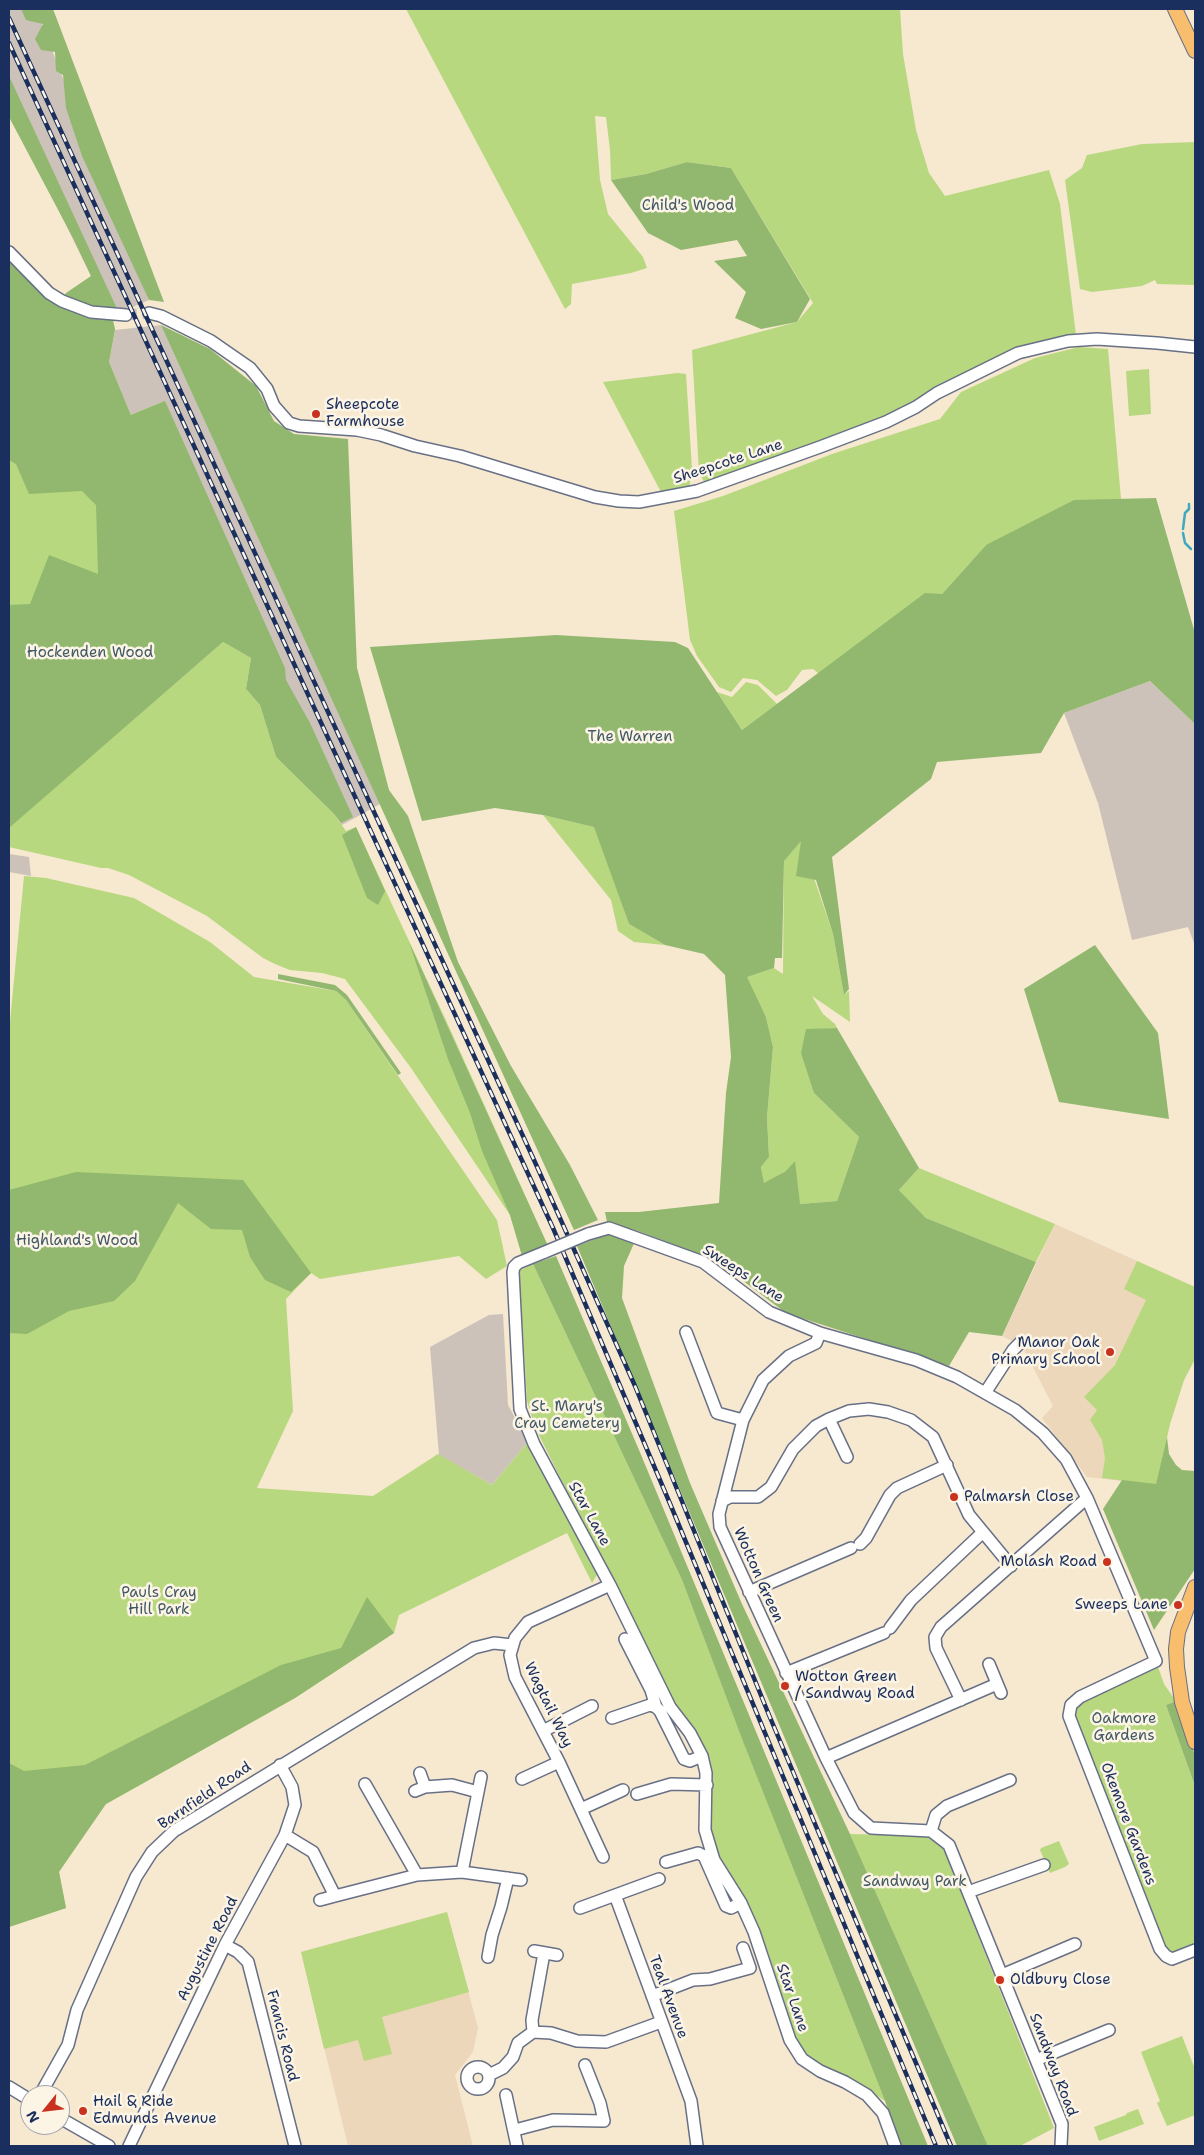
<!DOCTYPE html>
<style>
body{margin:0}
#map{position:relative;width:1204px;height:2155px;overflow:hidden;background:#f7e8d0;font-family:"Shantell Sans",sans-serif}
canvas{display:block}
.frame{position:absolute;inset:0;border:10px solid #1b2f5e;pointer-events:none}
.north{position:absolute;left:20px;top:2085px;width:50px;height:50px;box-sizing:border-box;background:#fcf5e5;border:1px solid #a2a6af;border-radius:50%;rotate:241deg;font-size:14px;font-weight:700;line-height:20px;text-align:center;color:#1b2f5e}
.north::after{content:'';display:block;margin:auto;width:18px;height:22px;background:#c8321e;clip-path:polygon(50% 0,100% 100%,50% 72%,0 100%)}
</style>
<div id="map">
<canvas width="1204" height="2155"></canvas>
<div class="frame"></div>
<div class="north">N</div>
</div>
<script>
const ctx = document.querySelector('canvas').getContext('2d');
ctx.lineJoin = 'round';
function paint(path, color) {
  ctx.fillStyle = color;
  ctx.fill(path, 'evenodd');
}
function toPath(rows) {
  const path = new Path2D();
  for (const r of rows) {
    if (r.length === 3) {
      path.moveTo(r[0] + r[2], r[1]);
      path.arc(r[0], r[1], r[2], 0, 2 * Math.PI);
      continue;
    }
    path.moveTo(r[0], r[1]);
    for (let i = 2; i < r.length; i += 2) path.lineTo(r[i], r[i + 1]);
  }
  return path;
}
function strokePath(path, color, width, dash) {
  ctx.strokeStyle = color;
  ctx.lineWidth = width;
  ctx.lineCap = dash ? 'butt' : 'round';
  ctx.setLineDash(dash || []);
  ctx.stroke(path);
}
function label(font, color, halo, rows, align = 'center') {
  ctx.font = font + ' "Shantell Sans",sans-serif';
  ctx.lineWidth = 5;
  ctx.setLineDash([]);
  ctx.textBaseline = 'middle';
  ctx.strokeStyle = halo;
  ctx.fillStyle = color;
  for (const [text, x, y, turn = 0] of rows) {
    ctx.save();
    ctx.translate(x, y);
    ctx.rotate((+turn || 0) * Math.PI / 180);
    ctx.textAlign = isNaN(turn) ? turn : align;
    if (halo) ctx.strokeText(text, 0, 0);
    ctx.fillText(text, 0, 0);
    ctx.restore();
  }
}
paint(toPath([
 [1055,1224,1195,1287,1195,1359,1184,1380,1170,1424,1156,1485,1087,1477,1042,1418,1053,1406,1022,1346,1002,1336],
 [447,1912,478,2028,473,2052,455,2075,473,2146,348,2146,301,1952]
]), '#edd7bb');
paint(toPath([
 [9,9,36,9,149,300,119,313,91,276,9,109],
 [161,325,271,531,389,790,380,804,342,825,292,751,165,402,131,415,109,362,115,330],
 [1150,681,1193,722,1195,728,1195,946,1188,927,1132,940,1098,803,1064,713],
 [9,854,29,857,31,876,9,872],
 [503,1314,508,1405,528,1442,492,1485,439,1455,430,1347,489,1315]
]), '#ccc2b9');
paint(toPath([
 [406,9,900,9,903,54,916,130,929,173,945,196,1049,170,1060,204,1076,335,1009,351,898,413,706,485,699,473,692,350,797,322,813,303,731,168,687,162,646,174,611,180,610,150,606,117,595,116,600,180,608,214,643,257,647,268,631,273,572,284,571,304,565,309],
 [1195,142,1195,285,1157,284,1155,280,1142,286,1092,292,1080,289,1065,180,1082,168,1087,155,1142,144],
 [9,255,49,294,112,316,115,330,109,362,130,415,165,401,16,821,223,642,251,658,246,689,260,705,276,757,334,814,346,831,356,827,449,1027,548,1246,523,1259,510,1215,411,1068,345,979,322,973,290,970,275,964,263,958,207,916,129,875,108,868,101,868,9,847],
 [1079,347,1108,349,1121,499,986,545,942,594,823,677,813,669,802,670,787,690,776,696,757,680,743,678,731,692,719,687,697,656,690,640,674,511,723,496,832,454,940,419,961,392,1035,358],
 [1149,369,1151,414,1129,416,1126,371],
 [678,373,686,374,692,469,689,490,662,494,603,382],
 [746,682,758,685,777,704,742,730,717,692,732,697],
 [543,815,595,827,629,924,665,945,634,942,618,931,611,900],
 [801,840,833,934,844,995,849,991,850,1022,812,996,823,1014,835,1024,837,1028,806,1030,814,1093,859,1137,837,1201,800,1204,786,1171,764,1184,761,1167,769,1157,767,1118,773,1047,766,1017,746,977,774,968,783,974,784,860],
 [24,876,46,878,134,898,210,942,254,977,336,991,346,1000,497,1220,507,1266,486,1279,459,1256,320,1279,311,1273,286,1299,293,1411,257,1488,373,1496,438,1454,492,1485,528,1442,598,1573,592,1583,567,1533,399,1615,394,1633,295,1698,106,1804,50,1825,66,1908,9,1927,9,1032],
 [919,1168,1055,1224,1036,1262,926,1218,899,1190],
 [1137,1261,1195,1287,1195,1359,1184,1380,1170,1424,1156,1485,1102,1478,1105,1458,1102,1440,1090,1420,1097,1410,1084,1397,1115,1365,1146,1300,1124,1289],
 [533,1264,682,1580,747,1751,885,2101,857,2083,821,2069,801,2052,767,1949,746,1900,720,1858,709,1826,711,1781,535,1427,527,1401,523,1333,519,1300,519,1271],
 [1156,1661,1164,1684,1176,1701,1166,1705,1195,1786,1195,1950,1169,1958,1069,1716,1071,1705],
 [850,1834,927,1836,944,1849,1054,2128,1020,2146,988,2146],
 [1059,1841,1069,1864,1065,1867,1050,1873,1040,1850,1041,1848],
 [447,1912,469,1992,382,2017,392,2054,364,2061,358,2040,324,2049,301,1952],
 [1182,2036,1195,2069,1195,2115,1167,2126,1157,2103,1160,2101,1141,2052],
 [1138,2109,1144,2124,1099,2141,1094,2127,1126,2115,1127,2113]
]), '#b7d87f');
paint(toPath([
 [21,9,53,9,164,302,149,300,82,156,66,108,63,75,56,71,55,52,41,50,35,39,43,24,26,20],
 [9,76,119,313,111,313,62,299,66,293,91,276,73,238,9,117],
 [687,162,731,168,810,299,797,322,761,329,735,318,746,292,714,261,747,256,737,240,681,250,648,233,611,180,646,174],
 [9,253,49,293,112,316,115,329,109,362,131,415,165,401,285,668,286,680,310,723,353,817,341,823,334,814,276,757,260,705,246,689,251,658,223,642,9,828,9,605,30,604,49,555,98,574,96,505,82,491,29,494,16,464,9,460],
 [161,325,210,349,256,386,274,421,294,434,348,439,357,668,389,790,408,816,458,962,511,1066,570,1165,598,1220,574,1230],
 [1156,498,1195,633,1195,727,1193,722,1150,681,1064,713,1041,753,937,762,931,779,832,857,849,989,844,995,833,934,816,880,796,876,801,841,784,861,782,958,775,958,774,968,747,977,766,1017,773,1047,767,1118,769,1157,761,1167,764,1183,786,1171,795,1161,800,1204,837,1201,859,1137,814,1093,801,1053,806,1029,837,1028,919,1168,899,1190,926,1218,1036,1262,1002,1336,969,1332,949,1366,786,1313,715,1260,638,1231,607,1222,605,1212,639,1212,719,1203,726,1093,731,1057,725,975,704,954,665,945,629,924,594,827,543,815,495,808,422,821,370,647,556,635,675,642,688,648,742,730,925,593,942,594,986,545,1074,500],
 [356,827,385,891,378,905,367,898,342,835],
 [409,942,548,1246,523,1259,510,1215,482,1151,470,1113,448,1059],
 [1095,945,1158,1033,1169,1119,1059,1102,1024,989],
 [278,974,335,985,347,995,401,1073,398,1075,346,1000,336,991,278,979],
 [76,1172,243,1180,311,1273,291,1292,265,1280,250,1257,242,1230,211,1229,178,1203,135,1281,114,1301,69,1311,27,1334,9,1333,9,1190],
 [610,1233,635,1241,624,1266,622,1298,690,1483,742,1604,850,1834,988,2146,957,2146,577,1246],
 [556,1256,639,1450,928,2146,901,2146,885,2101,744,1744,682,1580,533,1264],
 [1167,1437,1169,1454,1176,1465,1182,1470,1195,1471,1195,1569,1154,1630,1103,1509,1122,1480,1156,1484],
 [367,1597,394,1633,295,1698,106,1804,59,1872,66,1908,9,1927,9,1763,24,1771,85,1765,281,1665,341,1648],
 [1176,1701,1195,1755,1195,1786,1166,1705]
]), '#91b86e');
strokePath(toPath([
 [1183,529,1185,513,1189,509,1189,504],
 [1183,533,1185,543,1191,549]
]), '#40a8c0', 2.5);
strokePath(toPath([
 [126,315,149,313]
]), '#cbc3b9', 11, [11, 5.5]);
const minor = toPath([
 [9,252,49,293,62,301,91,312,126,315],
 [149,313,161,316,211,341,250,368,267,389,274,406,289,423,299,426,357,430,381,435,415,446,460,456,595,497,619,501,639,502,697,491,820,447,886,422,916,407,937,393,1018,353,1068,341,1097,339,1157,343,1195,347],
 [588,1234,609,1228,703,1262,769,1312,820,1333,916,1360,957,1377,1015,1410,1043,1433,1066,1459,1087,1498,1156,1661],
 [545,1252,518,1263,514,1267,513,1272,520,1409,534,1444,610,1585,670,1707,690,1733,702,1756,706,1773,705,1830,714,1860,741,1903,754,1932,790,2040,802,2059,820,2071,845,2082,867,2095,883,2113,895,2146],
 [686,1332,717,1413,743,1420],
 [820,1333,816,1343,789,1356,763,1380,743,1420,719,1514,720,1527,826,1758,854,1813,871,1828,931,1831,949,1845,1062,2124,1061,2146],
 [985,1393,1013,1350,1021,1342],
 [829,1419,847,1457],
 [722,1501,730,1497,758,1497,771,1487,793,1449,816,1426,829,1419,849,1411,869,1409,888,1412,911,1420,933,1437,969,1515,1011,1566],
 [860,1544,866,1538,890,1495,897,1488,947,1465],
 [749,1592,851,1548],
 [890,1628,911,1600,982,1533],
 [625,1639,651,1690,656,1707],
 [1156,1661,1080,1697,1071,1705,1069,1716,1160,1949,1166,1956,1172,1959,1195,1950],
 [989,1664,1001,1693],
 [786,1673,884,1633],
 [961,1700,936,1648,935,1637,941,1627,1087,1498],
 [612,1718,650,1705,656,1707,660,1711,684,1759,690,1761,702,1756],
 [543,1731,592,1706],
 [826,1758,997,1684],
 [420,1773,425,1787],
 [522,1779,559,1762],
 [365,1784,417,1875],
 [415,1791,425,1787,452,1785,478,1792],
 [637,1794,671,1784,707,1785],
 [581,1809,623,1790],
 [931,1831,936,1815,947,1806,1010,1780],
 [285,1835,313,1852,335,1896,417,1875,462,1872,521,1880],
 [603,1857,559,1762,515,1677,510,1655,515,1638,528,1622,610,1585],
 [666,1862,698,1853,704,1856,726,1906,731,1908,741,1903],
 [462,1872,481,1777],
 [968,1892,1044,1865],
 [615,1895,691,2101,697,2146],
 [320,1900,335,1896],
 [580,1908,659,1879],
 [225,1945,238,1952,248,1962,295,2146],
 [534,1951,557,1955],
 [488,1957,492,1935,501,1907,508,1878],
 [1002,1975,1075,1944],
 [652,1996,693,1980,710,1979,750,1968,743,1948],
 [533,2032,532,2020,544,1953],
 [1036,2060,1109,2030],
 [478,2078,11],
 [489,2075,503,2068,513,2057,518,2043,533,2032,551,2033,577,2041,606,2042,661,2022],
 [9,2087,30,2100],
 [40,2095,68,2045,77,2010,136,1877,152,1852,174,1831,474,1648,494,1643,512,1645],
 [506,2095,517,2146],
 [60,2118,109,2146],
 [515,2130,553,2120,604,2121,600,2103,585,2065],
 [129,2146,225,1945,285,1835,295,1805,292,1787,280,1765]
]);
const major = toPath([
 [1175,9,1195,51],
 [1195,1587,1178,1632,1176,1649,1177,1667,1182,1702,1195,1742]
]);
strokePath(minor, '#687086', 14);
strokePath(major, '#687086', 16);
strokePath(minor, '#fff', 11);
strokePath(major, '#f9be6d', 14);
const rail = toPath([
 [9,18,534,1160,635,1386,769,1715,951,2146],
 [9,43,553,1228,671,1506,936,2146]
]);
strokePath(rail, '#1b2f5e', 4.5);
strokePath(rail, '#fcf5e5', 2.5, [8]);
const minorBridge = toPath([
 [545,1252,588,1234]
]);
strokePath(minorBridge, '#687086', 14, []);
strokePath(minorBridge, '#fff', 11);
for (const [x, y, r, color] of [
 [316,414,5,"#c8321e"],
 [1110,1352,5,"#c8321e"],
 [954,1497,5,"#c8321e"],
 [1107,1562,5,"#c8321e"],
 [1178,1605,5,"#c8321e"],
 [785,1686,5,"#c8321e"],
 [1000,1980,5,"#c8321e"],
 [83,2111,5,"#c8321e"]
]) {
  const dot = new Path2D();
  dot.arc(x, y, r, 0, 2 * Math.PI);
  ctx.fillStyle = color;
  ctx.fill(dot);
  strokePath(dot, '#fcf5e5', 2);
}
label('15px', '#425966', '#fcf5e5', [
 ["Child's Wood",688,206],
 ["Hockenden Wood",90,653],
 ["The Warren",630,737],
 ["Highland's Wood",77,1241],
 ["St. Mary's",567,1407],
 ["Cray Cemetery",567,1424],
 ["Pauls Cray",159,1593],
 ["Hill Park",159,1610],
 ["Oakmore",1124,1719],
 ["Gardens",1124,1736],
 ["Sandway Park",915,1882]
]);
label('15px', '#1b2f5e', '#fcf5e5', [
 ["Sheepcote",326,405],
 ["Farmhouse",326,422],
 ["Manor Oak",1100,1343,"right"],
 ["Primary School",1100,1360,"right"],
 ["Palmarsh Close",964,1497],
 ["Molash Road",1097,1562,"right"],
 ["Sweeps Lane",1168,1605,"right"],
 ["Wotton Green",795,1677],
 ["/ Sandway Road",795,1694],
 ["Oldbury Close",1010,1980],
 ["Hail & Ride",93,2102],
 ["Edmunds Avenue",93,2119]
], 'left');
label('15px', '#1b2f5e', '#fcf5e5', [
 ["Sheepcote Lane",728,462,-18],
 ["Sweeps Lane",743,1274,33],
 ["Star Lane",589,1514,61],
 ["Wotton Green",758,1575,66],
 ["Wagtail Way",548,1705,64],
 ["Barnfield Road",205,1796,-34],
 ["Okemore Gardens",1128,1824,69],
 ["Augustine Road",208,1949,-63],
 ["Teal Avenue",668,1997,70],
 ["Star Lane",792,1998,71],
 ["Francis Road",282,2036,76],
 ["Sandway Road",1053,2065,69]
]);
</script>
